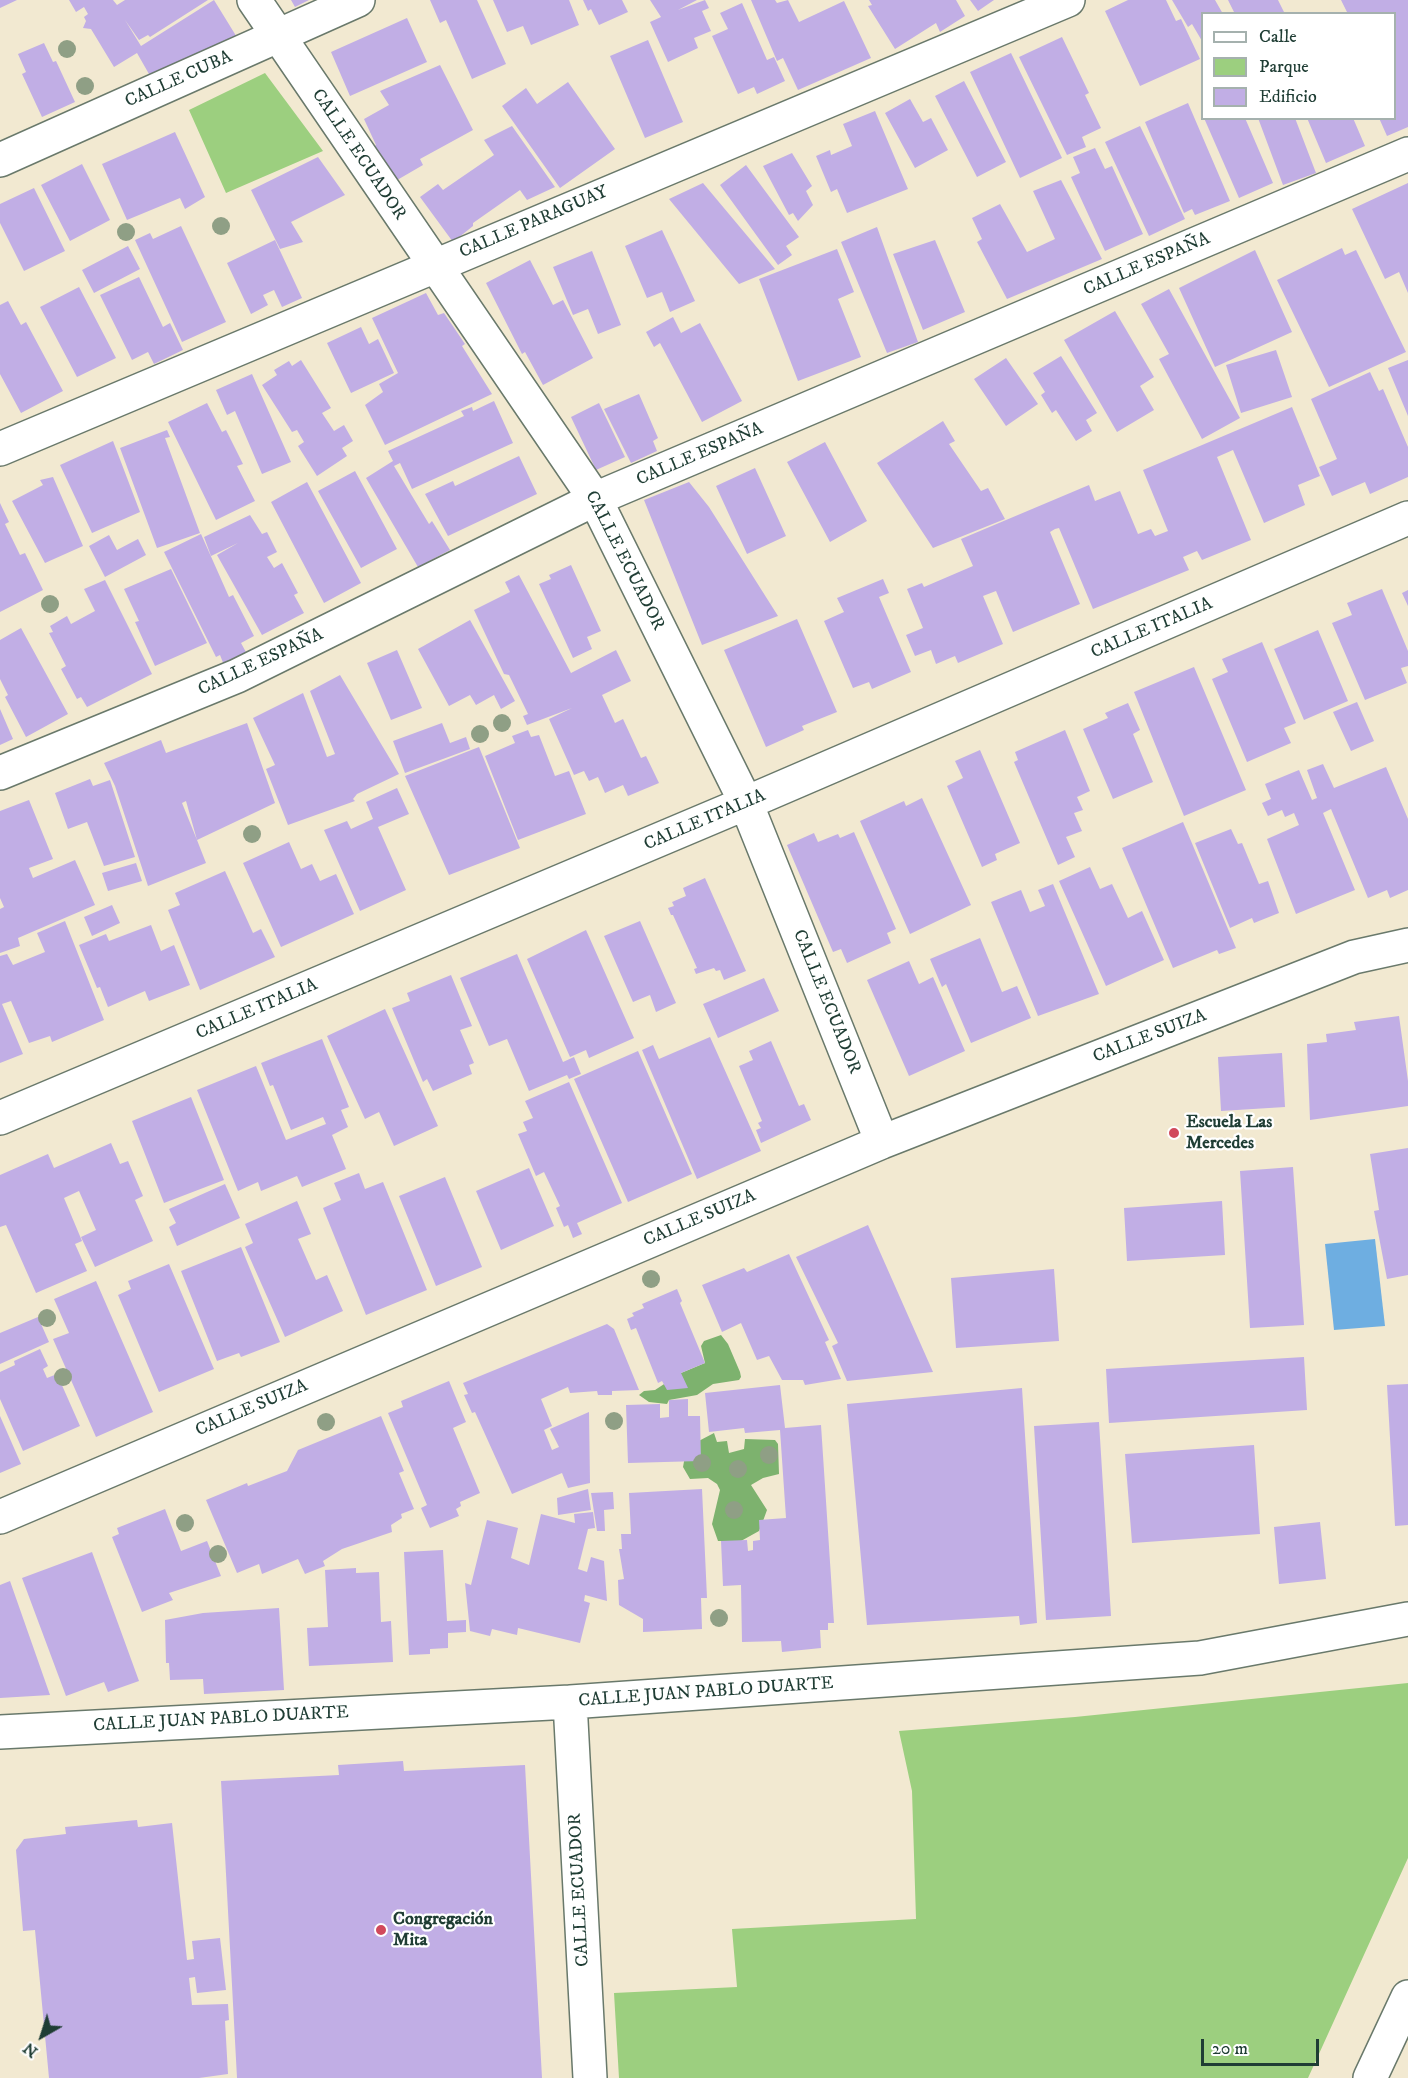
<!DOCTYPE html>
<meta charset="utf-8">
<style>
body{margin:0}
#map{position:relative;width:1408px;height:2078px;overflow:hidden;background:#f2e9d1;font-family:"IM FELL DW Pica",serif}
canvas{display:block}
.legend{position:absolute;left:1201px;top:12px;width:195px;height:108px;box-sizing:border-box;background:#fff;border:2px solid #a5b1ae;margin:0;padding:8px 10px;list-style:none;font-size:18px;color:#1f3d34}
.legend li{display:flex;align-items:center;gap:12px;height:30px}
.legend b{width:30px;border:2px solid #a5b1ae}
.north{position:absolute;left:12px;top:2006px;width:60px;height:60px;-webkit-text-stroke:4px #fff;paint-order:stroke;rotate:219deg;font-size:16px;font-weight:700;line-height:24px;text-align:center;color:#1f3d34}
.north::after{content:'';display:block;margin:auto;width:21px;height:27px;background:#1f3d34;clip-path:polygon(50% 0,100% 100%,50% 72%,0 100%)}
.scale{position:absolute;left:1201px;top:2039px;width:118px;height:27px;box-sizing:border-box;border:3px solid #1f3d34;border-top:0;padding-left:8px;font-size:18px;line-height:21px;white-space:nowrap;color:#1f3d34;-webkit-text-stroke:4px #fff;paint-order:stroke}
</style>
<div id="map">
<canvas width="1408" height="2078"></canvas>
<ul class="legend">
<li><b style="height:8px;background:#fff"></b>Calle</li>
<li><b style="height:16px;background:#9ccf7f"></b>Parque</li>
<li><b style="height:16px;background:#c1aee5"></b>Edificio</li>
</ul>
<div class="north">N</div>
<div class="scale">20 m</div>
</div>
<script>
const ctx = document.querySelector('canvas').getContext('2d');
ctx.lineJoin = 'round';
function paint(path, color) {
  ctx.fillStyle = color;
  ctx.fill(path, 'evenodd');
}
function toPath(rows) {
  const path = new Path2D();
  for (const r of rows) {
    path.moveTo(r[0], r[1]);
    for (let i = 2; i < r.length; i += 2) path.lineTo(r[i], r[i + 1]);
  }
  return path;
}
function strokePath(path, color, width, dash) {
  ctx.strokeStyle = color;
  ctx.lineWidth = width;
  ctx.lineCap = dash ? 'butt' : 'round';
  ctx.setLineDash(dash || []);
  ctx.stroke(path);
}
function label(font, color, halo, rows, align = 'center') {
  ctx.font = font + ' "IM FELL DW Pica",serif';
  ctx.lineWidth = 4.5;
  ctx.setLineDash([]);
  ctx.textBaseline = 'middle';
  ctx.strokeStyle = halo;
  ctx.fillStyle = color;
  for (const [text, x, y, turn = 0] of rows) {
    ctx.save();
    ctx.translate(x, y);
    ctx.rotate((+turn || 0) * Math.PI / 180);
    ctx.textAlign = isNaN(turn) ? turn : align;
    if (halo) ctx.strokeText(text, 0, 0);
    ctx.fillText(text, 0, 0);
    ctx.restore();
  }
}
paint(toPath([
 [265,73,323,151,226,193,189,110],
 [1408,1683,1408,1858,1308,2078,619,2078,614,1993,737,1987,732,1929,916,1919,912,1791,899,1731,1075,1717]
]), '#9ccf7f');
paint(toPath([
 [721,1335,728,1344,740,1372,741,1377,739,1380,713,1384,697,1395,669,1400,667,1404,649,1402,639,1395,644,1391,655,1390,681,1373,705,1363,701,1346,704,1341],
 [714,1433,717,1442,727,1441,729,1453,744,1449,745,1439,775,1440,778,1444,779,1474,763,1478,751,1485,767,1510,763,1521,759,1531,741,1541,718,1541,712,1524,720,1490,717,1484,708,1478,690,1479,683,1467,685,1456,693,1444]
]), '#7db26e');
paint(toPath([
 [1375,1239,1385,1326,1334,1330,1325,1244]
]), '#6eaee1');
paint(toPath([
 [0,0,17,0,0,8],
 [69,0,113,0,117,5,125,0,208,0,150,37,148,35,139,40,125,20,141,46,214,0,238,39,153,81,137,53,114,67,91,29,83,28,86,21,84,17,88,14,84,7,76,12],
 [291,0,309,0,295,7],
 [430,0,477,0,506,64,472,79,446,20,440,23],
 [493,0,569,0,579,25,531,45,523,26,507,32],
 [583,0,622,0,628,12,599,25,591,9,588,11],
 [650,0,697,0,678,10,705,0,709,8,702,11,711,31,694,38,698,48,668,62,650,22,661,17],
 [751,0,775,0,777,3,788,0,799,22,844,1,871,58,798,90,783,58,777,61],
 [869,0,956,0,965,16,940,32,936,23,895,49,868,6,872,5],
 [970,0,994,0,978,11],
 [1128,0,1166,0,1176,21,1181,19,1200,59,1140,86,1105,11],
 [1172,0,1215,0,1223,14,1202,14,1202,41,1192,24,1188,27],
 [1228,0,1278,0,1285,14,1235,14],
 [1341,0,1408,0,1408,127,1387,136,1379,118,1395,118,1395,14,1348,14],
 [742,3,767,60,774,57,785,81,757,94,754,87,738,94,712,36,728,29,720,13],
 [407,18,427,62,350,96,331,52],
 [1062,37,1089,93,1085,95,1101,128,1082,137,1086,147,1067,155,1019,57],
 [648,40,683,122,645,138,610,56],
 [44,43,53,62,56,61,75,102,42,117,22,74,26,72,18,54],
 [1011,53,1062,158,1020,178,970,72],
 [440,65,473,130,420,159,423,165,392,183,373,147,376,145,364,119,389,105,380,91],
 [964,81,1006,162,977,177,935,96],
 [568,82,615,149,560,188,502,106,526,88,537,104],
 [910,99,923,122,931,118,948,150,915,168,885,113],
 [1188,103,1230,201,1195,215,1192,209,1184,213,1145,122],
 [875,111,908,189,847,213,837,189,831,192,816,156,830,150,831,155,852,146,843,124],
 [1204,118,1245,118,1273,183,1239,198],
 [1258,118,1295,118,1316,173,1283,185],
 [1307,118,1353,118,1365,146,1326,163],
 [512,126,555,187,527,200,520,190,473,223,473,226,453,242,420,197,438,184,443,190,494,155,484,140],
 [1140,126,1185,219,1149,236,1105,142],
 [175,132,205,197,185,209,180,198,127,220,102,164],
 [1095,148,1105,169,1112,166,1143,234,1105,251,1071,177,1080,173,1073,157],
 [792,153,812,186,806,191,813,205,798,221,793,213,789,215,763,166],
 [318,157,345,195,291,222,303,242,280,249,251,190],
 [82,164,110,220,70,241,41,185],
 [746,165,799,237,786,246,792,255,778,265,720,185],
 [1061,180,1102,259,1007,299,977,242,982,239,972,218,1000,204,1027,252,1055,239,1033,191],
 [703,183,775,269,739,284,669,199],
 [1408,183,1408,293,1399,272,1385,279,1352,209],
 [34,188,65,251,24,271,0,223,0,204],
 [181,226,226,322,182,342,135,240,150,233,153,239],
 [877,227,918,342,887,353,841,242],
 [662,230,695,301,670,312,662,292,647,298,625,246],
 [275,240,302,298,282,307,274,290,263,295,268,305,251,314,227,263],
 [935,240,965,312,923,330,893,254],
 [128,246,140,269,94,293,82,270],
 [1342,248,1345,255,1356,250,1406,352,1329,387,1277,280],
 [837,249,854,292,838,299,861,357,798,381,759,279],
 [1255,250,1292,332,1215,367,1179,288],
 [592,251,621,325,598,334,588,309,573,315,553,267],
 [530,260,553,305,563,300,593,358,543,385,525,352,522,354,486,283],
 [139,277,163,327,170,323,183,350,154,364,148,352,132,360,100,295],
 [79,287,116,358,77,377,40,307],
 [1169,289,1240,418,1202,439,1159,359,1169,354,1141,304],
 [426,293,438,315,444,313,465,344,462,346,492,394,385,445,365,405,383,392,379,384,398,373,372,318],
 [8,301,21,325,26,322,63,391,21,413,0,374,0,305],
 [1115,311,1154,377,1140,386,1154,410,1117,432,1064,340],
 [673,317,681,333,700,323,742,401,702,422,660,343,654,347,646,332],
 [361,327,369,344,378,339,394,373,351,393,327,343],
 [1276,350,1292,397,1241,413,1226,365],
 [1061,356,1097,413,1086,420,1092,431,1076,441,1056,410,1052,413,1041,395,1045,392,1033,373],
 [1006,358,1038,404,1006,426,974,379],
 [301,360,331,408,322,413,334,431,344,425,353,441,342,448,347,456,317,476,298,446,304,442,297,430,292,432,262,385,277,375,274,370,289,361,292,366],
 [1408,360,1408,416,1388,368],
 [1370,372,1379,391,1383,389,1408,447,1408,477,1370,494,1365,482,1332,496,1319,467,1337,459,1311,399],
 [252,374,291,462,262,474,235,411,227,415,216,390],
 [639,394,658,438,653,441,657,451,631,463,604,409],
 [494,401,513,443,412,489,400,463,394,466,429,524,432,521,450,550,418,567,366,478,393,461,388,451,464,416,461,411,472,407,473,411],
 [207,403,222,432,226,430,243,464,237,466,255,501,216,520,168,422],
 [599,403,625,457,596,470,571,417],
 [1292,407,1320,476,1298,485,1305,505,1264,523,1233,450,1217,457,1251,540,1202,560,1197,551,1183,557,1189,570,1093,609,1059,528,1055,529,1050,532,1080,604,1013,632,996,591,983,596,1003,644,958,663,955,656,936,664,931,650,915,656,906,635,923,628,907,589,922,583,924,587,973,566,961,539,1089,485,1095,501,1120,491,1138,534,1151,529,1155,536,1168,531,1143,470],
 [943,421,955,441,949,444,981,491,988,488,1005,519,933,548,877,463],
 [167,430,170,437,165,438,200,533,157,548,120,448],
 [113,441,140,512,92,533,60,465],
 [825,442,867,521,830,542,787,462],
 [519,456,537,494,448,536,425,494,453,481,455,486],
 [755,468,786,536,747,554,716,486],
 [355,471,397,549,361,568,318,491],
 [53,477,83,546,45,563,12,501,43,485,40,480],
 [307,482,361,583,324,603,271,502],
 [689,482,709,507,778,616,702,645,644,500],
 [0,503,9,522,5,524,20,555,25,553,43,590,0,612],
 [250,515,262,534,267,532,277,552,267,557,274,568,282,563,298,593,294,595,304,613,262,635,217,555,238,543,211,556,204,537],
 [201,534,229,597,233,595,254,636,241,643,247,654,224,665,220,655,216,657,164,552],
 [109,535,117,550,138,539,146,555,105,577,89,546],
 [571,565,601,631,587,637,592,649,573,658,539,584,551,579,549,575],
 [171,569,207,643,155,666,135,622,139,621,124,589],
 [519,575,571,673,616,650,631,681,602,695,615,723,623,719,641,758,646,756,659,783,628,796,623,785,605,793,598,777,589,781,584,771,574,775,549,719,572,708,527,725,523,716,528,714,509,675,504,674,474,610,510,592,505,582],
 [883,579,889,593,879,597,911,672,872,689,869,682,853,688,824,621,844,612,837,598],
 [105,580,152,674,87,707,81,697,77,699,61,669,66,666,49,633,53,632,50,626,67,616,71,624,95,611,84,589],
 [1382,589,1408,651,1408,666,1401,668,1407,683,1365,700,1332,623,1352,615,1347,603],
 [1408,590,1408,606,1402,593],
 [797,619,837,712,802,726,804,730,766,747,724,650],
 [470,620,515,701,501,709,494,695,476,705,470,695,449,706,418,649],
 [21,628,68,714,26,737,5,697,8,695,0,679,0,640],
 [1318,630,1348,701,1304,720,1274,649],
 [1262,642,1296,723,1284,728,1291,743,1247,762,1212,679,1228,672,1222,659],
 [397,650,422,708,391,720,367,663],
 [1194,667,1246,790,1184,816,1134,692],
 [340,675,399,774,357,794,353,799,355,801,288,825,266,769,275,765,253,718,303,693,327,757,335,754,310,691],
 [1357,702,1374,741,1351,751,1333,712],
 [1128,703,1140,730,1133,734,1153,782,1113,799,1083,729,1108,718,1105,713],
 [0,709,13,739,0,745],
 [247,723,275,803,197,840,186,801,182,803,197,840,206,863,148,886,115,786,104,763,161,740,166,753],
 [442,723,450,743,466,737,470,749,405,773,393,741],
 [528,730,531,737,539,735,555,776,569,771,586,814,518,840,485,756,515,743,512,736],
 [1065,730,1090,791,1077,797,1083,810,1074,813,1082,831,1066,837,1075,857,1058,865,1014,762,1018,760,1015,752],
 [479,747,520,848,449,875,405,776],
 [980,750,1020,843,995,854,997,860,982,867,947,786,963,778,955,761],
 [1323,764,1334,788,1386,767,1408,819,1408,890,1390,898,1387,890,1368,898,1331,809,1323,813,1355,890,1296,914,1267,839,1299,825,1294,813,1285,817,1282,810,1268,816,1262,803,1271,799,1265,784,1299,770,1312,800,1317,798,1307,770],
 [90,779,93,786,110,780,135,857,104,866,87,822,68,829,55,793],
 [397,788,409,814,378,827,406,890,360,911,324,830,347,821,351,829,373,819,366,802],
 [922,798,971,905,910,934,860,821,904,801,906,806],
 [29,800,53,859,29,868,33,878,75,860,95,905,18,938,20,946,0,953,0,909,4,907,0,898,0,811],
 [1183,822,1236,948,1219,954,1217,950,1173,968,1122,848],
 [1231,829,1238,844,1242,843,1259,884,1268,881,1279,913,1254,923,1252,918,1230,928,1195,843],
 [854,832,896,929,887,933,891,943,847,963,841,949,833,952,787,845,814,833,818,842,838,834,840,838],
 [289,842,301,869,312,864,320,881,336,874,354,914,281,947,243,863],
 [136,863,142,881,108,891,102,873],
 [1090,867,1100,889,1112,884,1128,918,1142,911,1164,960,1106,986,1059,881],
 [225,871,253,933,261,929,275,957,200,990,168,910,180,905,175,893],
 [705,878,746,971,724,980,720,970,716,971,714,968,696,974,694,969,697,968,673,915,671,915,668,908,674,906,672,902,686,896,683,888],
 [1053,884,1099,994,1038,1016,991,902,1021,890,1030,912,1045,906,1038,890],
 [112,905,120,923,92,936,84,917],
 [65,921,104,1020,52,1042,50,1036,29,1043,11,1001,2,1004,23,1054,0,1063,0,956,7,954,13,965,45,952,37,933],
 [640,921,676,1003,656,1012,650,995,633,1002,604,936],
 [151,925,161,951,174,945,190,985,149,1001,145,991,108,1007,100,987,97,988,79,945,106,934,109,941],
 [586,930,634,1038,589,1058,586,1050,570,1057,527,959],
 [980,938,1002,992,1017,986,1031,1018,971,1043,946,984,942,987,930,959],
 [517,954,563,1062,574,1057,581,1074,569,1079,567,1075,529,1091,507,1039,489,1046,460,978],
 [909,961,919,984,933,977,965,1051,909,1076,867,980],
 [451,975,472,1026,460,1030,474,1063,469,1065,472,1074,433,1091,427,1079,423,1082,392,1008,410,1001,407,993],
 [764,978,779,1011,718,1038,703,1004],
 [385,1009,438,1126,394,1146,379,1112,365,1119,327,1036],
 [1399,1016,1408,1081,1408,1106,1310,1120,1307,1044,1327,1042,1326,1034,1356,1030,1354,1022],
 [710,1037,761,1151,697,1179,642,1050,653,1045,659,1059],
 [322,1039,349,1107,341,1110,348,1127,332,1135,346,1169,302,1187,297,1176,261,1191,258,1182,238,1191,197,1090,256,1066,286,1140,326,1124,323,1117,291,1130,273,1085,270,1086,261,1063],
 [771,1041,799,1106,804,1104,811,1120,761,1143,756,1130,761,1128,758,1123,762,1121,739,1066,753,1060,749,1051],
 [638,1051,692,1174,628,1202,574,1079],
 [1282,1053,1285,1107,1221,1111,1218,1057],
 [569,1082,622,1203,577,1223,582,1234,573,1238,568,1225,564,1227,556,1208,560,1206,544,1172,536,1176,518,1134,527,1131,523,1122,533,1118,525,1101],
 [191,1097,224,1180,164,1203,132,1121],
 [111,1143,120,1164,128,1161,143,1196,135,1200,153,1241,95,1267,81,1237,96,1230,79,1191,64,1198,82,1241,75,1244,87,1271,36,1293,6,1225,0,1227,0,1175,48,1154,54,1168],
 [1408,1148,1408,1275,1387,1279,1374,1211,1379,1210,1370,1154],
 [1293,1167,1304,1325,1250,1328,1240,1171],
 [529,1168,554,1226,501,1250,476,1191],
 [359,1173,365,1189,383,1182,427,1290,366,1315,323,1208,341,1200,334,1183],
 [445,1177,482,1267,436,1286,399,1196],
 [225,1184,240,1218,177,1246,169,1227,176,1223,169,1209],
 [297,1201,311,1234,298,1239,316,1280,327,1275,343,1311,285,1337,245,1247,253,1243,245,1224],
 [1222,1201,1225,1255,1127,1261,1124,1208],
 [868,1225,933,1372,847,1381,832,1346,838,1343,796,1257],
 [241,1247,280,1342,241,1357,239,1353,217,1361,181,1271],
 [789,1254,829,1340,825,1342,841,1379,805,1385,803,1380,782,1380,769,1356,757,1360,741,1323,722,1332,702,1285,744,1268,747,1272],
 [169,1264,214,1369,159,1392,118,1295,131,1289,128,1281],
 [1054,1269,1059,1341,956,1348,951,1278],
 [96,1281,153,1412,96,1437,53,1339,69,1333,54,1299],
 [677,1289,682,1301,680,1303,705,1363,681,1373,688,1388,667,1390,662,1381,658,1383,636,1328,631,1330,627,1319,634,1316,632,1313,644,1308,642,1304],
 [38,1317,49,1342,0,1364,0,1333],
 [607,1324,614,1329,639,1390,612,1391,612,1395,598,1395,597,1391,570,1393,568,1387,541,1399,552,1426,544,1430,552,1450,559,1447,550,1429,589,1412,590,1483,568,1488,562,1473,512,1494,475,1412,472,1413,464,1395,468,1394,463,1383],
 [40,1349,48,1366,43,1369,47,1378,57,1374,80,1426,23,1451,0,1399,0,1372,15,1365,14,1361],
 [1304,1357,1307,1410,1109,1423,1106,1369],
 [449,1381,466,1422,453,1428,480,1493,460,1502,461,1506,456,1509,459,1516,430,1528,421,1508,427,1505,388,1413,403,1407,401,1401],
 [1408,1384,1408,1525,1395,1526,1387,1385],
 [780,1385,785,1428,821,1425,834,1623,828,1623,828,1630,820,1630,821,1648,782,1652,781,1641,742,1642,741,1585,723,1586,721,1541,747,1540,748,1551,753,1550,753,1541,760,1540,759,1520,786,1518,780,1430,745,1433,744,1428,709,1432,705,1393],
 [1022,1388,1037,1623,1020,1625,1019,1616,867,1625,847,1404],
 [688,1399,688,1416,700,1416,701,1461,628,1463,626,1405,660,1404,660,1418,669,1417,669,1400],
 [0,1416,21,1464,0,1473],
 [381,1416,404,1471,399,1473,414,1509,401,1514,402,1518,391,1525,392,1532,342,1549,323,1561,325,1566,305,1574,298,1559,262,1574,259,1564,237,1573,206,1500,247,1483,248,1486,287,1471,298,1450],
 [1099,1422,1111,1616,1046,1620,1034,1426],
 [1254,1445,1260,1534,1132,1543,1125,1454],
 [588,1489,591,1510,558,1515,557,1498],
 [702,1489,707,1598,701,1598,702,1629,643,1632,643,1619,619,1605,618,1580,624,1579,619,1549,622,1549,621,1534,631,1534,629,1493],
 [613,1492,614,1509,604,1510,605,1531,597,1531,591,1493],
 [165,1509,181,1551,207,1541,221,1576,169,1593,173,1600,142,1612,112,1537,119,1534,117,1528],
 [593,1512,595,1528,588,1529,578,1569,587,1572,591,1557,604,1561,607,1601,585,1595,584,1601,590,1603,580,1643,518,1628,517,1635,492,1629,490,1636,470,1631,465,1583,471,1585,487,1520,518,1528,511,1558,529,1565,541,1514,575,1523,574,1514],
 [1320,1522,1326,1579,1279,1584,1274,1527],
 [443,1550,447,1621,466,1620,466,1632,448,1633,448,1648,430,1649,430,1654,409,1655,404,1552],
 [92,1552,139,1681,108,1692,104,1682,66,1696,22,1578],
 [356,1568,356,1573,379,1572,381,1622,391,1621,393,1662,309,1666,307,1628,328,1627,325,1570],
 [10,1581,50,1695,0,1698,0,1585],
 [279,1608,284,1690,204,1694,203,1679,170,1680,169,1663,166,1663,165,1620,203,1613],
 [403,1761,404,1771,525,1765,542,2078,237,2078,221,1781,339,1775,338,1765],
 [137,1820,138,1827,172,1823,187,1960,194,1959,192,1941,220,1938,226,1990,197,1993,195,1977,189,1978,192,2005,228,2004,229,2020,225,2021,228,2074,199,2078,49,2078,35,1930,23,1931,16,1850,24,1839,66,1834,65,1827]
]), '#c1aee5');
const minor = toPath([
 [254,0,595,499,746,803,882,1142],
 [0,160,358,0],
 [0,449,1068,0],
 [0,773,237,676,595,499,1408,154],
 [0,1118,746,803,1408,518],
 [0,1517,882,1142,1354,957,1408,945],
 [570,1702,590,2078],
 [0,1732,570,1702,1200,1658,1408,1619],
 [1370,2078,1408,1997]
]);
strokePath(minor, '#69796b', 36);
strokePath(minor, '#fff', 33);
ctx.fillStyle = '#8f9f85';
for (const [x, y] of [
 [67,49],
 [85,86],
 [221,226],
 [126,232],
 [50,604],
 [502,723],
 [480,734],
 [252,834],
 [651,1279],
 [47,1318],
 [63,1377],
 [614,1421],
 [326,1422],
 [769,1455],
 [702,1463],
 [738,1469],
 [734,1510],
 [185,1523],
 [218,1554],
 [719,1618]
]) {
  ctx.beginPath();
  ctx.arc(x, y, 9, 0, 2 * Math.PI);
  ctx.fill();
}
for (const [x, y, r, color] of [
 [1174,1133,6,"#d1495b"],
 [381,1930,6,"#d1495b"]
]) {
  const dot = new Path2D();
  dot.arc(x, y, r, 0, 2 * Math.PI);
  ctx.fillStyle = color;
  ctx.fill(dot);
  strokePath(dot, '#fff', 2);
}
label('18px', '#1f3d34', '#fff', [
 ["CALLE CUBA",179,80,-24],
 ["CALLE ECUADOR",358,155,56],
 ["CALLE PARAGUAY",534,223,-23],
 ["CALLE ESPAÑA",1147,265,-23],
 ["CALLE ESPAÑA",700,455,-23],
 ["CALLE ECUADOR",624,561,63],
 ["CALLE ITALIA",1152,629,-23],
 ["CALLE ESPAÑA",261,663,-25],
 ["CALLE ITALIA",705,821,-23],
 ["CALLE ECUADOR",826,1002,68],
 ["CALLE ITALIA",257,1010,-23],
 ["CALLE SUIZA",1150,1037,-21],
 ["CALLE SUIZA",700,1219,-23],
 ["CALLE SUIZA",252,1409,-23],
 ["CALLE JUAN PABLO DUARTE",706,1693,-4],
 ["CALLE JUAN PABLO DUARTE",221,1720,-3],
 ["CALLE ECUADOR",580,1890,-93]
]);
label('bold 18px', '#1f3d34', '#fff', [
 ["Escuela Las",1186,1123],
 ["Mercedes",1186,1144],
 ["Congregación",393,1920],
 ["Mita",393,1941]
], 'left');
</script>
